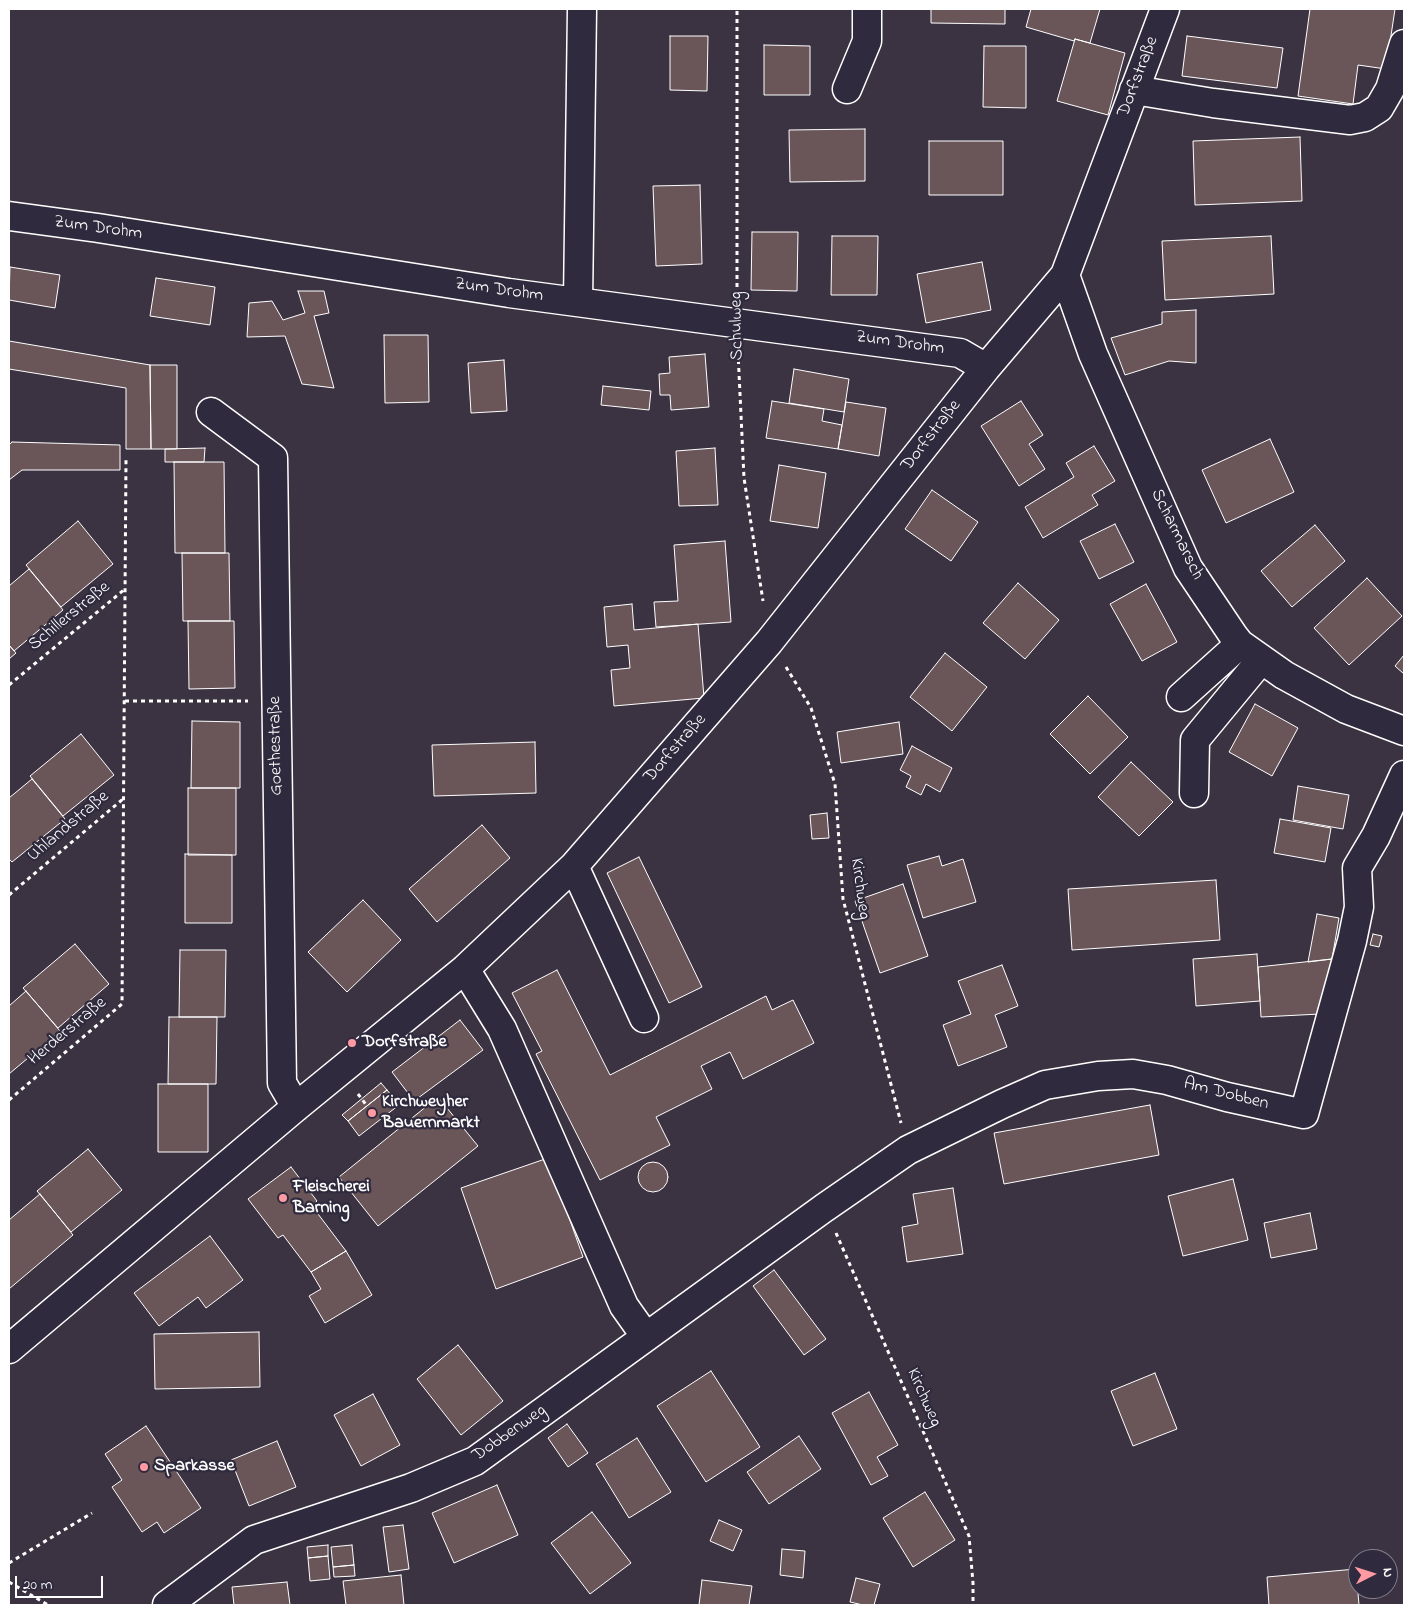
<!DOCTYPE html>
<meta charset="utf-8">
<style>
body{margin:0}
#map{position:relative;width:1413px;height:1614px;overflow:hidden;background:#3b3342;font-family:"Indie Flower",sans-serif}
canvas{display:block}
.frame{position:absolute;inset:0;border:10px solid #fff;pointer-events:none}
.north{position:absolute;left:1348px;top:1549px;width:50px;height:50px;box-sizing:border-box;background:#2f2a3d;border:1px solid #827f8b;border-radius:50%;rotate:85deg;font-size:14px;font-weight:700;line-height:20px;text-align:center;color:#fff}
.north::after{content:'';display:block;margin:auto;width:18px;height:22px;background:#ff9aa2;clip-path:polygon(50% 0,100% 100%,50% 72%,0 100%)}
.scale{position:absolute;left:15px;top:1576px;width:88px;height:22px;box-sizing:border-box;border:2px solid #fff;border-top:0;padding-left:6px;font-size:15px;line-height:18px;white-space:nowrap;color:#fff;-webkit-text-stroke:4px #2f2a3d;paint-order:stroke}
</style>
<div id="map">
<canvas width="1413" height="1614"></canvas>
<div class="frame"></div>
<div class="north">N</div>
<div class="scale">20 m</div>
</div>
<script>
const ctx = document.querySelector('canvas').getContext('2d');
ctx.lineJoin = 'round';
function paint(path, color) {
  ctx.fillStyle = color;
  ctx.fill(path, 'evenodd');
}
function toPath(rows) {
  const path = new Path2D();
  for (const r of rows) {
    if (r.length === 3) {
      path.moveTo(r[0] + r[2], r[1]);
      path.arc(r[0], r[1], r[2], 0, 2 * Math.PI);
      continue;
    }
    path.moveTo(r[0], r[1]);
    for (let i = 2; i < r.length; i += 2) path.lineTo(r[i], r[i + 1]);
  }
  return path;
}
function strokePath(path, color, width, dash) {
  ctx.strokeStyle = color;
  ctx.lineWidth = width;
  ctx.lineCap = dash ? 'butt' : 'round';
  ctx.setLineDash(dash || []);
  ctx.stroke(path);
}
function label(font, color, halo, rows, align = 'center') {
  ctx.font = font + ' "Indie Flower",sans-serif';
  ctx.lineWidth = 4.5;
  ctx.setLineDash([]);
  ctx.textBaseline = 'middle';
  ctx.strokeStyle = halo;
  ctx.fillStyle = color;
  for (const [text, x, y, turn = 0] of rows) {
    ctx.save();
    ctx.translate(x, y);
    ctx.rotate((+turn || 0) * Math.PI / 180);
    ctx.textAlign = isNaN(turn) ? turn : align;
    if (halo) ctx.strokeText(text, 0, 0);
    ctx.fillText(text, 0, 0);
    ctx.restore();
  }
}
const building = toPath([
 [931,9,1005,9,1005,24,931,23,931,9],
 [1031,9,1100,9,1090,43,1075,39,1074,41,1026,27,1031,9],
 [1310,9,1395,9,1386,69,1358,65,1353,104,1298,96,1310,9],
 [670,36,708,36,707,91,670,90,670,36],
 [1187,36,1283,48,1277,88,1182,76,1187,36],
 [1075,39,1125,53,1108,115,1057,101,1075,39],
 [764,45,810,46,810,95,764,95,764,45],
 [984,46,1026,46,1026,108,983,107,984,46],
 [865,129,865,181,790,182,789,130,865,129],
 [1300,137,1302,201,1195,205,1193,141,1300,137],
 [929,141,1003,141,1003,195,929,195,929,141],
 [700,185,702,264,656,266,653,186,700,185],
 [752,232,798,232,797,291,751,290,752,232],
 [832,236,878,236,877,295,831,295,832,236],
 [1271,236,1274,294,1165,300,1162,241,1271,236],
 [982,262,991,310,926,323,917,274,982,262],
 [10,267,60,275,55,308,9,300,10,267],
 [156,278,215,287,210,325,150,316,156,278],
 [298,291,324,291,329,313,314,316,334,388,302,384,285,336,247,337,249,303,272,301,283,320,305,313,298,291],
 [1196,310,1196,363,1169,361,1125,375,1111,338,1162,324,1162,312,1196,310],
 [384,335,428,335,429,402,385,403,384,335],
 [9,341,150,365,151,449,126,449,126,388,9,369,9,341],
 [705,354,709,407,671,410,670,395,660,395,659,374,670,373,669,357,705,354],
 [504,360,507,411,471,413,468,363,504,360],
 [150,365,177,365,177,449,151,449,150,365],
 [794,369,849,379,844,412,789,403,794,369],
 [603,386,651,391,649,410,601,405,603,386],
 [772,401,824,409,822,421,842,425,838,449,766,438,772,401],
 [1021,401,1043,435,1029,444,1045,469,1019,486,981,426,1021,401],
 [846,402,886,408,879,456,838,449,846,402],
 [1270,439,1294,492,1226,523,1202,470,1270,439],
 [12,442,120,445,120,470,22,470,9,480,9,445,12,442],
 [1094,446,1115,481,1092,495,1098,505,1043,538,1025,507,1074,477,1066,463,1094,446],
 [205,448,204,462,165,462,165,449,205,448],
 [715,448,718,505,679,506,676,451,715,448],
 [174,462,224,462,225,553,175,553,174,462],
 [779,465,826,473,818,528,770,521,779,465],
 [932,490,978,522,951,561,905,529,932,490],
 [78,521,113,564,61,607,26,565,78,521],
 [1115,524,1134,562,1099,579,1080,541,1115,524],
 [1315,525,1345,561,1292,607,1261,571,1315,525],
 [725,541,731,622,656,627,654,602,678,601,674,545,725,541],
 [182,553,229,553,230,621,183,621,182,553],
 [29,569,63,610,14,651,9,645,9,586,29,569],
 [1367,578,1402,616,1349,665,1314,628,1367,578],
 [1018,583,1059,620,1025,659,983,623,1018,583],
 [1146,584,1177,642,1142,661,1110,604,1146,584],
 [632,604,634,630,698,624,704,698,614,706,611,670,630,668,628,645,607,647,604,607,632,604],
 [188,621,234,621,235,688,189,689,188,621],
 [9,645,16,653,9,659,9,645],
 [945,653,987,687,952,731,910,697,945,653],
 [1404,655,1404,674,1395,666,1404,655],
 [1088,696,1128,737,1090,774,1050,734,1088,696],
 [1255,704,1298,728,1272,776,1229,752,1255,704],
 [192,721,240,722,240,788,191,788,192,721],
 [899,722,903,754,841,763,837,732,899,722],
 [81,734,114,775,63,816,30,776,81,734],
 [535,742,536,793,434,796,432,745,535,742],
 [912,746,952,768,940,792,926,784,921,795,906,787,911,776,900,770,912,746],
 [1131,762,1173,802,1139,836,1098,797,1131,762],
 [32,779,65,819,12,862,9,859,9,798,32,779],
 [1298,786,1349,795,1343,829,1293,820,1298,786],
 [188,788,236,788,236,855,188,855,188,788],
 [827,813,829,838,812,839,810,815,827,813],
 [1280,819,1331,828,1325,862,1274,853,1280,819],
 [482,825,510,858,437,922,409,889,482,825],
 [185,854,232,855,232,923,185,923,185,854],
 [939,856,942,866,963,859,976,902,923,918,907,865,939,856],
 [639,857,702,987,669,1003,607,873,639,857],
 [1216,880,1220,940,1072,950,1068,889,1216,880],
 [903,884,928,956,880,973,855,901,903,884],
 [363,900,401,940,347,992,308,952,363,900],
 [1317,914,1339,918,1332,959,1308,962,1317,914],
 [1373,934,1382,936,1379,947,1370,945,1373,934],
 [75,944,109,984,58,1028,23,988,75,944],
 [180,950,226,950,225,1017,179,1017,180,950],
 [1257,954,1260,1001,1196,1006,1193,959,1257,954],
 [1332,959,1320,1014,1261,1017,1258,967,1332,959],
 [1002,965,1018,1006,995,1015,1007,1047,958,1066,943,1025,971,1014,958,981,1002,965],
 [557,970,610,1075,766,996,772,1010,793,1000,814,1043,743,1079,730,1052,701,1066,712,1089,656,1117,670,1145,600,1180,536,1054,542,1051,512,993,557,970],
 [26,991,60,1031,9,1074,9,1006,26,991],
 [169,1017,217,1017,216,1084,168,1084,169,1017],
 [460,1020,483,1050,414,1101,392,1072,460,1020],
 [381,1083,387,1090,348,1121,342,1115,381,1083],
 [158,1084,208,1084,208,1152,158,1152,158,1084],
 [387,1090,399,1105,359,1136,348,1121,387,1090],
 [438,1097,478,1146,378,1226,339,1177,438,1097],
 [1150,1105,1159,1155,1004,1184,994,1133,1150,1105],
 [88,1149,122,1190,71,1232,37,1191,88,1149],
 [548,1158,583,1257,496,1289,461,1188,548,1158],
 [653,1177,15],
 [291,1167,317,1201,312,1206,346,1251,311,1272,283,1235,278,1238,248,1199,291,1167],
 [1233,1179,1248,1240,1183,1256,1168,1196,1233,1179],
 [953,1188,963,1254,907,1262,902,1227,918,1224,913,1194,953,1188],
 [40,1194,73,1235,9,1289,9,1220,40,1194],
 [1310,1213,1317,1249,1271,1258,1264,1223,1310,1213],
 [210,1236,243,1280,206,1308,198,1297,159,1326,134,1293,210,1236],
 [346,1251,372,1295,325,1323,309,1296,321,1289,311,1272,346,1251],
 [774,1270,826,1339,804,1355,753,1286,774,1270],
 [259,1332,260,1387,155,1389,154,1334,259,1332],
 [458,1345,503,1401,461,1435,417,1379,458,1345],
 [711,1371,760,1447,706,1482,657,1406,711,1371],
 [1155,1373,1177,1429,1133,1446,1111,1391,1155,1373],
 [869,1392,898,1445,877,1457,888,1476,871,1485,832,1413,869,1392],
 [373,1394,400,1445,361,1466,334,1415,373,1394],
 [567,1424,588,1453,568,1467,548,1438,567,1424],
 [146,1426,201,1508,164,1533,157,1522,142,1532,112,1487,122,1480,105,1454,146,1426],
 [799,1436,821,1469,769,1504,747,1472,799,1436],
 [637,1438,671,1492,629,1518,596,1464,637,1438],
 [277,1441,296,1487,249,1506,231,1460,277,1441],
 [497,1485,518,1535,454,1563,432,1513,497,1485],
 [925,1492,955,1540,913,1567,883,1518,925,1492],
 [592,1512,631,1563,590,1594,551,1543,592,1512],
 [719,1520,742,1530,733,1551,710,1541,719,1520],
 [403,1525,409,1569,389,1572,383,1527,403,1525],
 [328,1545,328,1556,308,1558,307,1547,328,1545],
 [352,1545,354,1565,333,1567,331,1547,352,1545],
 [782,1549,805,1551,803,1578,780,1575,782,1549],
 [328,1556,330,1579,310,1581,308,1558,328,1556],
 [354,1565,355,1576,334,1577,333,1567,354,1565],
 [1356,1569,1359,1605,1269,1605,1267,1577,1356,1569],
 [401,1575,404,1605,346,1605,343,1581,401,1575],
 [856,1578,880,1584,874,1605,863,1605,850,1602,856,1578],
 [702,1580,752,1586,749,1605,699,1605,702,1580],
 [287,1582,290,1605,234,1605,232,1587,287,1582]
]);
paint(building, '#6a5658');
strokePath(building, '#fff', 1);
const minor = toPath([
 [847,89,867,41,867,9],
 [1134,90,1213,103,1350,120,1365,117,1379,108,1390,89,1404,44],
 [9,216,98,228,509,293,960,353,986,368],
 [1065,275,1093,354,1188,568,1233,635,1240,644,1284,675,1346,709,1404,731],
 [578,302,582,9],
 [211,412,273,458,282,1083,296,1107],
 [1181,697,1240,644],
 [1194,793,1195,740,1261,660],
 [574,866,644,1018],
 [465,969,502,1029,624,1306,646,1337],
 [9,1349,296,1107,465,969,574,866,769,642,986,368,1065,275,1165,9],
 [167,1605,254,1540,411,1488,475,1461,824,1208,908,1150,1002,1104,1045,1085,1098,1076,1133,1074,1167,1080,1227,1097,1304,1114,1352,941,1359,907,1357,868,1376,836,1404,775]
]);
strokePath(minor, '#fff', 31);
strokePath(toPath([
 [737,295,737,9],
 [738,352,744,478,763,601],
 [786,667,811,708,835,784,843,899,901,1123],
 [9,685,125,589],
 [125,701,248,701],
 [9,895,123,799],
 [358,1094,367,1106],
 [9,1100,122,1004,126,460],
 [836,1233,969,1536,973,1583,973,1605],
 [9,1563,92,1513],
 [9,1582,48,1605]
]), '#fff', 3, [4, 4]);
strokePath(minor, '#2f2a3d', 28);
for (const [x, y, r, color] of [
 [352,1043,5,"#ff9aa2"],
 [372,1113,5,"#ff9aa2"],
 [283,1198,5,"#ff9aa2"],
 [144,1467,5,"#ff9aa2"]
]) {
  const dot = new Path2D();
  dot.arc(x, y, r, 0, 2 * Math.PI);
  ctx.fillStyle = color;
  ctx.fill(dot);
  strokePath(dot, '#2f2a3d', 2);
}
label('18px', '#fff', '#2f2a3d', [
 ["Dorfstraße",1139,77,-69],
 ["Zum Drohm",98,229,8],
 ["Zum Drohm",499,291,8],
 ["Schulweg",738,326,-91],
 ["Zum Drohm",900,344,8],
 ["Dorfstraße",932,436,-52],
 ["Scharmarsch",1176,535,64],
 ["Schillerstraße",70,617,-39],
 ["Goethestraße",277,746,-91],
 ["Dorfstraße",676,749,-49],
 ["Uhlandstraße",69,827,-40],
 ["Kirchweg",859,889,82],
 ["Herderstraße",68,1032,-40],
 ["Am Dobben",1226,1095,14],
 ["Kirchweg",923,1398,66],
 ["Dobbenweg",510,1434,-35]
]);
label('bold 18px', '#fff', '#2f2a3d', [
 ["Dorfstraße",362,1043],
 ["Kirchweyher",382,1103],
 ["Bauernmarkt",382,1124],
 ["Fleischerei",293,1188],
 ["Barning",293,1209],
 ["Sparkasse",154,1467]
], 'left');
</script>
